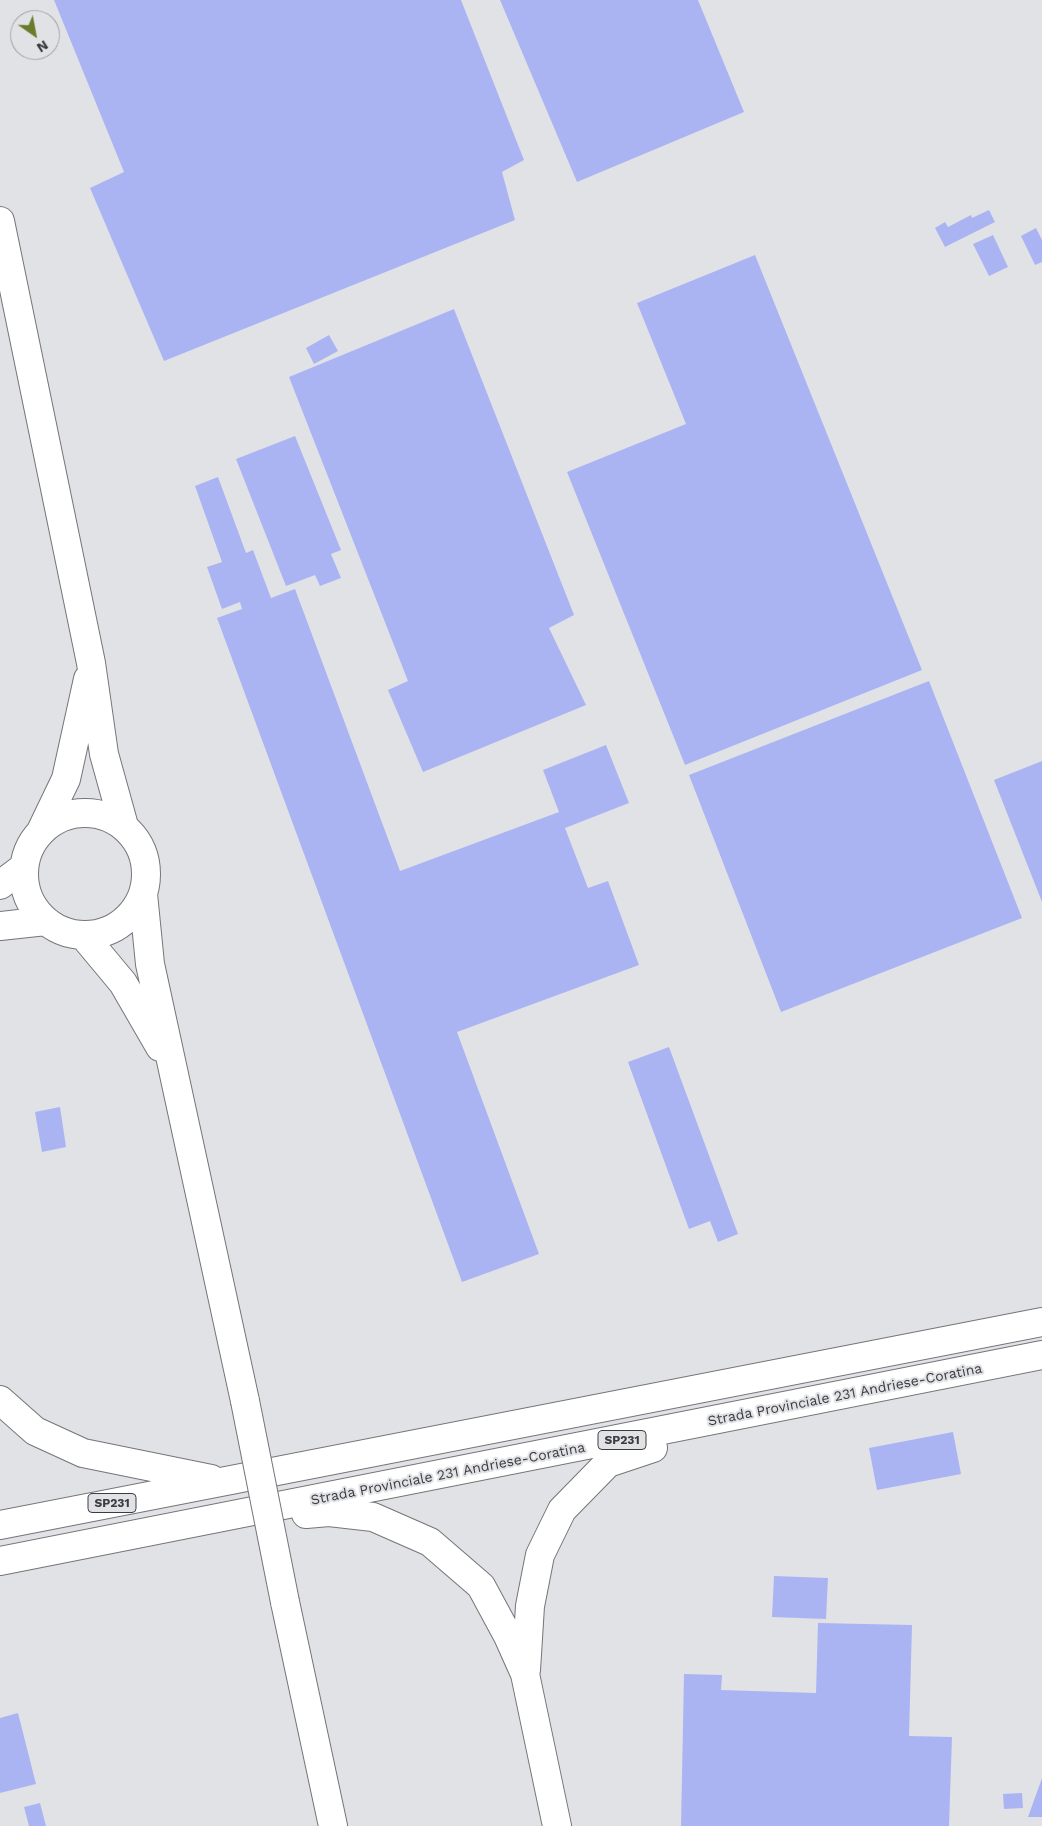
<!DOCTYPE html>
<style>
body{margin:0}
#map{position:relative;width:1042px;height:1826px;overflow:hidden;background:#e1e2e6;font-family:"Work Sans",sans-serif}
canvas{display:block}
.north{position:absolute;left:10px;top:10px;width:50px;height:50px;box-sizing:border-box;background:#e1e2e6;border:1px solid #9fa0a3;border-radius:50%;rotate:147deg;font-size:14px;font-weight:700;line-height:20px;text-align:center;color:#3c3c3e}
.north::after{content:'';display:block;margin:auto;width:18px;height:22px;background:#697c2c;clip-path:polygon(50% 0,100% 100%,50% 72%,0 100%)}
</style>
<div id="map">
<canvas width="1042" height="1826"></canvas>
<div class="north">N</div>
</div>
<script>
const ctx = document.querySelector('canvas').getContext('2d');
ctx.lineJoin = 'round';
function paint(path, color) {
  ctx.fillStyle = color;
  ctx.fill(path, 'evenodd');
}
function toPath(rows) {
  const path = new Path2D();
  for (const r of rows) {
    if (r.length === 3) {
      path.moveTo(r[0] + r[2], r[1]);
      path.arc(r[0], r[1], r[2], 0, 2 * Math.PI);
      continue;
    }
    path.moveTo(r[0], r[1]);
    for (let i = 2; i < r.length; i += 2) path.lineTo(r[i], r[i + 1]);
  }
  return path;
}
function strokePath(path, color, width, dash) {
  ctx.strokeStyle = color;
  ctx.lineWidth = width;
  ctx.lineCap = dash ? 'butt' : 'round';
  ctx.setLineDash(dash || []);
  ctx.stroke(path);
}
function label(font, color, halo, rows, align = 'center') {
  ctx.font = font + ' "Work Sans",sans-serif';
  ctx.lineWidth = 4;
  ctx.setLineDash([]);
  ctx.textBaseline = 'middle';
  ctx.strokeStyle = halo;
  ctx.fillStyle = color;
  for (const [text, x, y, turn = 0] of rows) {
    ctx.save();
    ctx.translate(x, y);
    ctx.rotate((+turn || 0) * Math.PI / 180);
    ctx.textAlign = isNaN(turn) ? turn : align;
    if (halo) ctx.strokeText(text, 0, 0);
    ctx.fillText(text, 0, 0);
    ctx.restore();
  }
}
paint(toPath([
 [54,0,461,0,524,160,502,172,515,220,164,361,90,188,124,172],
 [500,0,698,0,744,112,577,182],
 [989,210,995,222,945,247,935,228,945,222,948,227,971,215,972,218],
 [1036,228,1042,240,1042,262,1035,265,1021,236],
 [993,235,1008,267,989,276,973,244],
 [755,255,922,670,685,765,567,472,686,424,637,303],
 [454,309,574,615,549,628,586,705,423,772,388,690,408,681,289,377],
 [329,335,338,351,314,364,306,348],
 [295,436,341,550,331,554,341,578,320,586,315,575,286,586,236,459],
 [218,477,246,553,253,550,271,598,295,589,400,871,559,812,543,770,606,745,629,803,565,828,588,888,608,881,639,965,457,1032,539,1254,462,1282,217,618,242,609,240,602,222,609,207,567,222,562,195,486],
 [929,681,1022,918,781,1012,689,775],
 [1042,761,1042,902,994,780],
 [669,1047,738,1234,718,1242,710,1221,689,1229,628,1062],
 [60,1107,66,1147,42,1152,35,1112],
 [953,1432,961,1474,877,1490,869,1448],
 [774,1576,828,1578,826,1619,772,1617],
 [818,1623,912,1625,909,1736,952,1737,949,1826,681,1826,684,1674,722,1675,721,1690,816,1693],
 [18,1713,36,1784,0,1793,0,1718],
 [1042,1778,1042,1817,1028,1817],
 [1022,1793,1023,1808,1004,1809,1003,1794],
 [40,1803,46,1826,29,1826,24,1807]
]), '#abb4f3');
const major = toPath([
 [0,221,91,663,104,754,124,826],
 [85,874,61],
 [41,831,66,779,88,679],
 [0,885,24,867],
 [143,894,150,964,245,1401],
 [0,926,46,921],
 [83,935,123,983,160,1047],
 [0,1400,35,1431,83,1453,211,1479],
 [306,1514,329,1512,373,1517,430,1542,481,1586,508,1636,525,1674,557,1826],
 [0,1525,1042,1322],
 [0,1561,1042,1355],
 [285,1602,333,1826],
 [526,1670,530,1606,540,1555,562,1510,608,1463,653,1448]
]);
strokePath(major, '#757579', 30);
strokePath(major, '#fff', 28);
const majorBridge = toPath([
 [245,1401,285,1602]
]);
strokePath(majorBridge, '#757579', 30, []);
strokePath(majorBridge, '#fff', 28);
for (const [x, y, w] of [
 [622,1440,48],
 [112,1503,48]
]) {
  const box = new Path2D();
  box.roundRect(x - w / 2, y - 9.5, w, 19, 4);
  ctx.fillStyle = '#e1e2e6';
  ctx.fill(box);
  strokePath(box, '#3c3c3e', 1);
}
label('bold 12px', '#3c3c3e', null, [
 ["SP231",622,1440],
 ["SP231",112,1503]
]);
label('14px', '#3c3c3e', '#e1e2e6', [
 ["Strada Provinciale 231 Andriese-Coratina",845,1395,-11],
 ["Strada Provinciale 231 Andriese-Coratina",448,1474,-11]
]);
</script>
